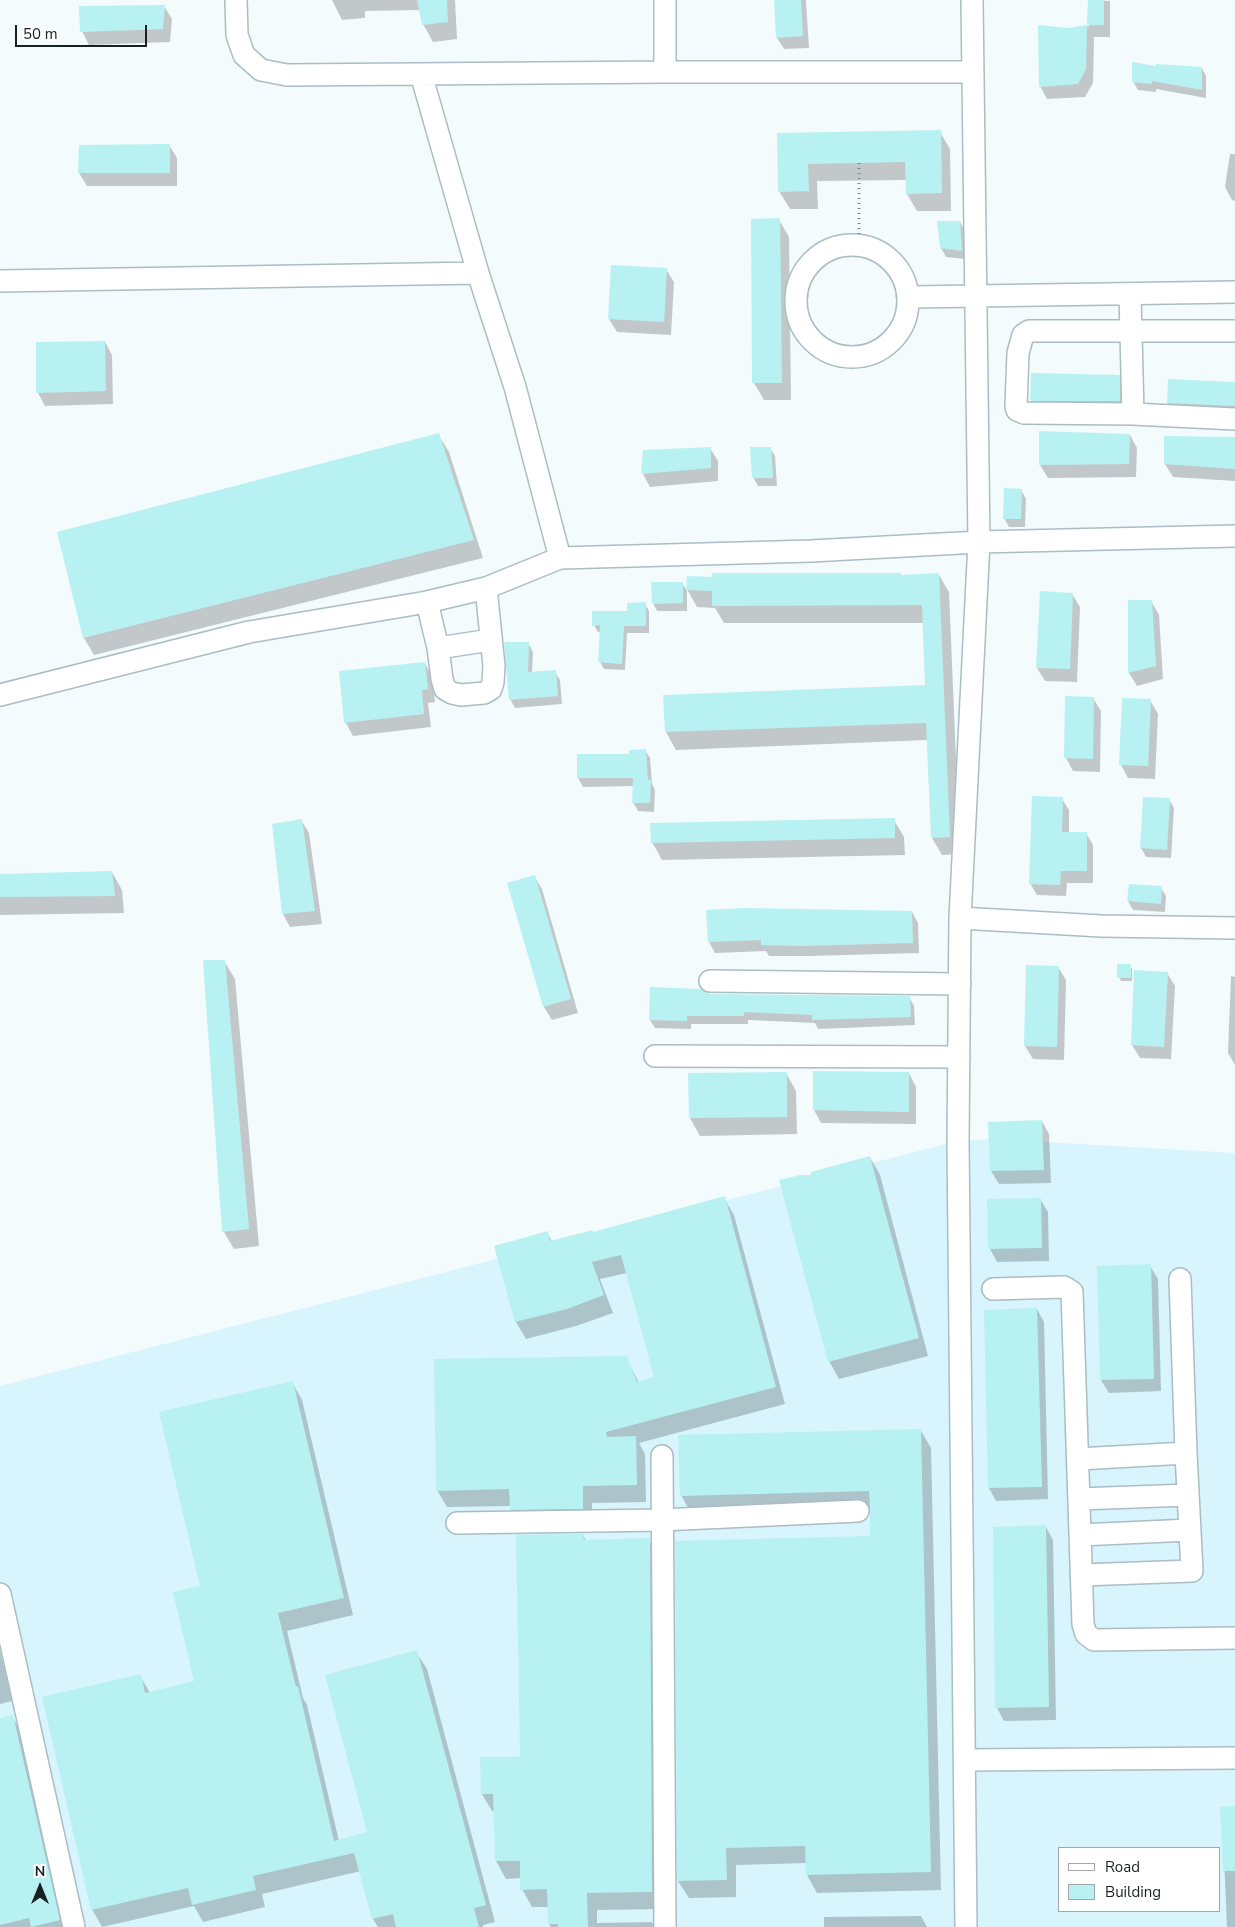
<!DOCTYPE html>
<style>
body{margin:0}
#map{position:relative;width:1235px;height:1927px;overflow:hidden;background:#f3fbfd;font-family:"Nunito Sans",sans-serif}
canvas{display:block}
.legend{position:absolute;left:1058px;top:1847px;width:162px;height:65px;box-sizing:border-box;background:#fff;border:1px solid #a3a6a7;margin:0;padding:6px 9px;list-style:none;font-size:15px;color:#192022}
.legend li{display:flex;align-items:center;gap:10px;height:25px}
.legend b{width:25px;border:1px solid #a3a6a7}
.north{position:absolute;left:15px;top:1862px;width:50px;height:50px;-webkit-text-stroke:4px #fff;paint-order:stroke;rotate:0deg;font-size:14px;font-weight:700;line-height:20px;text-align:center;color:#192022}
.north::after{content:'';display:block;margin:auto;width:18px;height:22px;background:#192022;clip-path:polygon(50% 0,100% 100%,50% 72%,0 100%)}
.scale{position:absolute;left:15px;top:25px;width:132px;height:22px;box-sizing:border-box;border:2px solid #192022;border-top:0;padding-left:6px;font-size:15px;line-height:18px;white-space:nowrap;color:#192022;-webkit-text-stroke:4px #fff;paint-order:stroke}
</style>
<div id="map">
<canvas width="1235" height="1927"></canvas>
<ul class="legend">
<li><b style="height:6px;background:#fff"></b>Road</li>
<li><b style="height:14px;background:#b8f1f1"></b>Building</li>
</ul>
<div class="north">N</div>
<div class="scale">50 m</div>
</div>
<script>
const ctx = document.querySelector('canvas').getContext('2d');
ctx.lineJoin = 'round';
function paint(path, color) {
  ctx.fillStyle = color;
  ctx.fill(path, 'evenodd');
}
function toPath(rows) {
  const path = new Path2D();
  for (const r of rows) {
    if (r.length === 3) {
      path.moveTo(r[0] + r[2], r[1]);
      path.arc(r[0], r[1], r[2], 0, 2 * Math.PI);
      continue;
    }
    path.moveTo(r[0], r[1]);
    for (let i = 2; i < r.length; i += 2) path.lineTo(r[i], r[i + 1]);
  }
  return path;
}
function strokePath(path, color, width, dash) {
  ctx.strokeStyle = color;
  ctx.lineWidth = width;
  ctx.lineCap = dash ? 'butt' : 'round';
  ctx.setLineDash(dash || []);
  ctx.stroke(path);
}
paint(toPath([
 [992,1139,1235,1153,1235,1927,0,1927,0,1386,958,1141],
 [1059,1848,1219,1848,1219,1911,1059,1911]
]), '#d8f4fd');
paint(toPath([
 [332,0,455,0,457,39,433,42,423,24,420,10,365,11,365,18,342,20],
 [775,0,806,0,809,48,784,49,777,38],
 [1089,0,1110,1,1110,37,1093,37,1094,39,1093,83,1085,97,1047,99,1040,86,1069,29,1089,26],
 [164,6,172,19,170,42,89,45,82,31],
 [1157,67,1202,68,1206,76,1206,98,1156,89,1156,92,1138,90,1133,81],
 [940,132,950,149,951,211,917,211,907,194,907,180,817,181,818,209,790,209,779,191,779,135],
 [169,145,177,158,177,186,87,186,79,173],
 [1230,154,1235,154,1235,201,1232,200,1225,187],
 [779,220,789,237,791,400,764,400,754,383],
 [960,222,965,231,966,259,946,257,941,248],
 [612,266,666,269,674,282,671,335,617,332,609,319],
 [105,342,112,355,113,404,45,406,38,393],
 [1119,376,1126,389,1127,414,1038,413,1031,400],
 [1235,384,1235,419,1176,416,1168,403],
 [438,434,449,452,483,558,94,655,84,638,59,532],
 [1130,435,1137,448,1136,477,1048,478,1040,465],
 [1235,440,1235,481,1173,477,1165,464],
 [710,448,718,461,718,481,650,487,643,474],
 [770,448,775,456,777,486,758,486,753,477],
 [1021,490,1026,499,1025,527,1009,527,1004,518],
 [939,575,949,592,960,854,942,855,932,838,928,740,676,750,666,732,665,696,926,686,924,623,724,623,715,608,697,607,687,589],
 [682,583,687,591,687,611,657,611,653,603],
 [1072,594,1080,607,1077,682,1045,681,1037,668],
 [1129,601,1151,601,1159,615,1163,679,1137,686,1129,673],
 [645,604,649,611,649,633,627,633,625,670,604,669,600,662,601,632,598,632,594,625],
 [528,643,533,652,532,673,555,672,560,680,562,704,515,708,510,699],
 [425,663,432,677,435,702,428,703,431,727,353,736,346,723,340,672],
 [1066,698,1093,698,1101,711,1100,772,1073,771,1066,758],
 [1150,700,1158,714,1155,779,1128,778,1121,765],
 [645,750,650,758,652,784,655,790,654,812,638,811,633,802,634,786,583,787,578,778],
 [1144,798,1169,799,1174,808,1171,858,1146,857,1141,848],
 [1062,799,1069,810,1069,833,1086,833,1093,845,1093,883,1067,883,1066,896,1037,895,1030,883],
 [301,820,309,833,322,924,290,927,283,914,273,825],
 [894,820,904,837,905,855,662,860,652,842],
 [112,872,122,890,124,913,0,915,0,876],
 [534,876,542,889,578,1013,552,1020,544,1007,508,884],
 [1161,888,1166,896,1165,912,1133,910,1128,901],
 [708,911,912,912,918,923,919,953,809,956,769,956,766,951,715,953,709,942],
 [224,961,235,979,259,1246,234,1249,224,1232],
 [1130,965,1132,969,1132,981,1121,981,1119,977],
 [1027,966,1058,967,1066,980,1064,1060,1033,1059,1025,1046],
 [1167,973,1175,986,1171,1059,1140,1058,1132,1045],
 [1231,976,1235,977,1235,1065,1228,1053],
 [710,995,909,997,914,1006,915,1025,818,1029,815,1023,748,1020,748,1024,691,1024,691,1029,655,1028,650,1020],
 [786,1073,796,1091,797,1134,700,1136,690,1118,690,1075],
 [909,1073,916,1087,916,1124,821,1123,814,1110],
 [1042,1121,1049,1134,1051,1183,999,1184,991,1171,990,1123],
 [870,1157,880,1175,928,1356,839,1379,829,1361,812,1176],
 [724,1198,734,1215,785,1404,639,1443,645,1454,646,1502,592,1503,592,1525,521,1526,511,1509,511,1506,447,1507,437,1490,626,1357,639,1383,655,1378,627,1273,600,1279,613,1313,576,1326,526,1339,516,1322,496,1247,547,1232,552,1241,593,1233],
 [1040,1199,1048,1212,1049,1261,997,1262,990,1249,988,1200],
 [1150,1266,1158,1279,1161,1391,1109,1393,1101,1380],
 [1037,1309,1044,1322,1048,1499,996,1501,989,1488],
 [292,1382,302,1400,353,1615,287,1631,303,1698,307,1705,339,1841,369,1833,416,1652,427,1669,495,1922,483,1925,483,1927,378,1927,373,1919,361,1871,262,1894,265,1907,203,1922,194,1906,102,1927,92,1909,140,1676,150,1693,195,1682,201,1587],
 [921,1431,931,1448,941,1890,817,1893,807,1875,807,1863,736,1865,736,1897,689,1898,678,1881,871,1538,870,1509,691,1513,681,1495],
 [1046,1527,1053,1540,1056,1720,1004,1721,997,1708,994,1528],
 [583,1535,586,1541,649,1540,659,1557,662,1909,597,1910,597,1923,652,1922,654,1927,551,1927,549,1924,549,1907,532,1907,522,1889,521,1878,506,1879,496,1861,495,1811,492,1811,482,1794,521,1758],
 [0,1650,12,1701,0,1704],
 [12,1716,22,1734,66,1927,0,1927,0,1719],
 [1235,1807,1235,1927,1227,1927,1222,1808],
 [921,1916,927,1927,824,1927,824,1917]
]), '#0003');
paint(toPath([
 [417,0,447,0,448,22,422,25],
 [774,0,801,0,803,36,776,38],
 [1088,0,1104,0,1104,25,1087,25],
 [165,5,163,29,80,32,79,6],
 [1038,25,1068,28,1087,25,1086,69,1078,84,1039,87],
 [1132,62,1156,66,1156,64,1202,67,1202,90,1152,81,1152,84,1132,82],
 [941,130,942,193,906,194,905,162,808,164,809,191,778,192,777,133],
 [170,144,170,173,78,173,79,145],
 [780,218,782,383,752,383,751,219],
 [937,221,960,221,962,251,940,248],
 [611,265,667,268,664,322,608,319],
 [105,341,106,391,36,393,36,342],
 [1031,373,1120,375,1120,401,1030,401],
 [1168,379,1235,382,1235,406,1167,403],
 [1039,431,1130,434,1129,464,1039,465],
 [439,433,474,540,83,638,57,532],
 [1164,436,1235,437,1235,469,1164,464],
 [711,447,711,468,641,474,643,450],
 [750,447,771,447,773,478,752,478],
 [1004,488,1022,489,1021,519,1003,519],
 [712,573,901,573,901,575,939,573,950,837,931,838,926,723,665,732,663,695,925,685,922,605,712,606,712,591,686,590,687,576,712,577],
 [651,582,683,582,683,603,652,604],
 [1040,591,1073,593,1070,669,1036,668],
 [1128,600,1152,600,1156,666,1128,673],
 [646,602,646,626,624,626,622,664,598,662,600,625,592,626,592,611,627,611,627,603],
 [504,642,529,642,528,672,556,670,558,696,509,700],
 [425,662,428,689,422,690,424,714,344,723,339,671],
 [1065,696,1094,697,1093,759,1064,758],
 [1122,698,1151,699,1148,766,1119,765],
 [646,749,648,780,651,780,650,803,632,803,633,778,577,778,577,754,629,754,629,750],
 [1032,796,1063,797,1062,832,1087,832,1087,871,1061,871,1060,885,1029,884],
 [1143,797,1170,798,1167,850,1140,848],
 [895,818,895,838,651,843,650,823],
 [302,819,315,911,282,914,272,824],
 [112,871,115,896,0,897,0,874],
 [535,875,571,999,543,1007,507,883],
 [1129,884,1162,886,1161,904,1127,901],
 [745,908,912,911,913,943,802,946,761,945,761,940,708,942,706,910],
 [203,960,225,960,249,1229,222,1232],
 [1117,964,1131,964,1131,978,1117,978],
 [1026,965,1059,966,1057,1047,1024,1046],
 [1134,970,1168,972,1164,1047,1131,1045],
 [650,987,701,989,710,994,910,996,911,1017,812,1020,812,1015,744,1012,744,1016,687,1016,687,1021,649,1020],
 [813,1071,909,1072,909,1112,813,1110],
 [787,1072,787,1117,689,1118,688,1073],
 [1042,1120,1044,1170,990,1171,988,1122],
 [870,1156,919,1338,828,1362,779,1180,800,1175,811,1175,811,1172],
 [725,1196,776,1387,606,1432,607,1437,636,1436,637,1485,583,1486,583,1509,510,1510,509,1489,436,1491,434,1359,627,1356,637,1382,654,1377,621,1255,592,1262,604,1295,567,1309,515,1322,494,1246,548,1231,550,1241,593,1230,593,1232],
 [1041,1198,1042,1248,988,1249,987,1199],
 [1151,1264,1154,1379,1100,1380,1097,1266],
 [1037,1308,1042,1487,988,1488,984,1310],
 [293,1381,344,1598,278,1613,296,1687,298,1686,334,1841,367,1832,325,1675,417,1650,486,1905,474,1908,479,1927,396,1927,393,1914,372,1919,354,1853,253,1876,256,1890,192,1905,188,1888,91,1910,42,1697,141,1674,145,1693,194,1681,173,1592,200,1586,159,1412],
 [921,1429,931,1872,806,1875,805,1846,726,1848,727,1880,677,1881,675,1541,870,1536,870,1511,869,1491,680,1496,678,1435],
 [1046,1525,1049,1707,995,1708,993,1527],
 [583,1534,584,1540,650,1538,652,1892,587,1893,588,1927,558,1927,558,1924,548,1924,547,1889,520,1890,520,1861,495,1861,493,1794,481,1794,480,1757,520,1757,516,1535],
 [13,1715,60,1920,31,1927,29,1918,0,1925,0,1718],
 [1235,1806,1235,1871,1223,1871,1220,1807]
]), '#b8f1f1');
const minor = toPath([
 [236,0,237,35,244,55,261,70,287,75,665,72,973,72],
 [665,0,665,72],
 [421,74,478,273,515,387,560,558],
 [852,301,56],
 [0,281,478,273],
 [1130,294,1133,414],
 [910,297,1235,292],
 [1235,331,1029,331,1023,335,1018,353,1016,407,1017,410,1024,413,1133,414,1235,419],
 [427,602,438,648,442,679,445,689,452,693,461,695,484,693,491,689,493,682,494,666,486,588],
 [438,648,491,640],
 [0,695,249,632,427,602,486,588,560,558,811,551,979,542,1235,536],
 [960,918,1101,926,1235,928],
 [710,981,960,984],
 [655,1056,959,1057],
 [993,1289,1064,1287,1072,1292,1083,1624,1086,1634,1094,1640,1235,1638],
 [662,1456,665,1927],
 [1078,1459,1186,1453,1180,1279],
 [1079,1499,1188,1495],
 [457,1523,661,1520,858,1511],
 [1080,1535,1190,1530],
 [1081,1575,1192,1571,1186,1453],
 [0,1594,74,1927],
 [965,1760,1235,1758],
 [966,1927,958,1141,960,918,979,542,972,0]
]);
strokePath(minor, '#aabdc3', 24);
strokePath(toPath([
 [859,163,859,246]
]), '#808789', 3, [1, 4]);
strokePath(minor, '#fff', 21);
</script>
